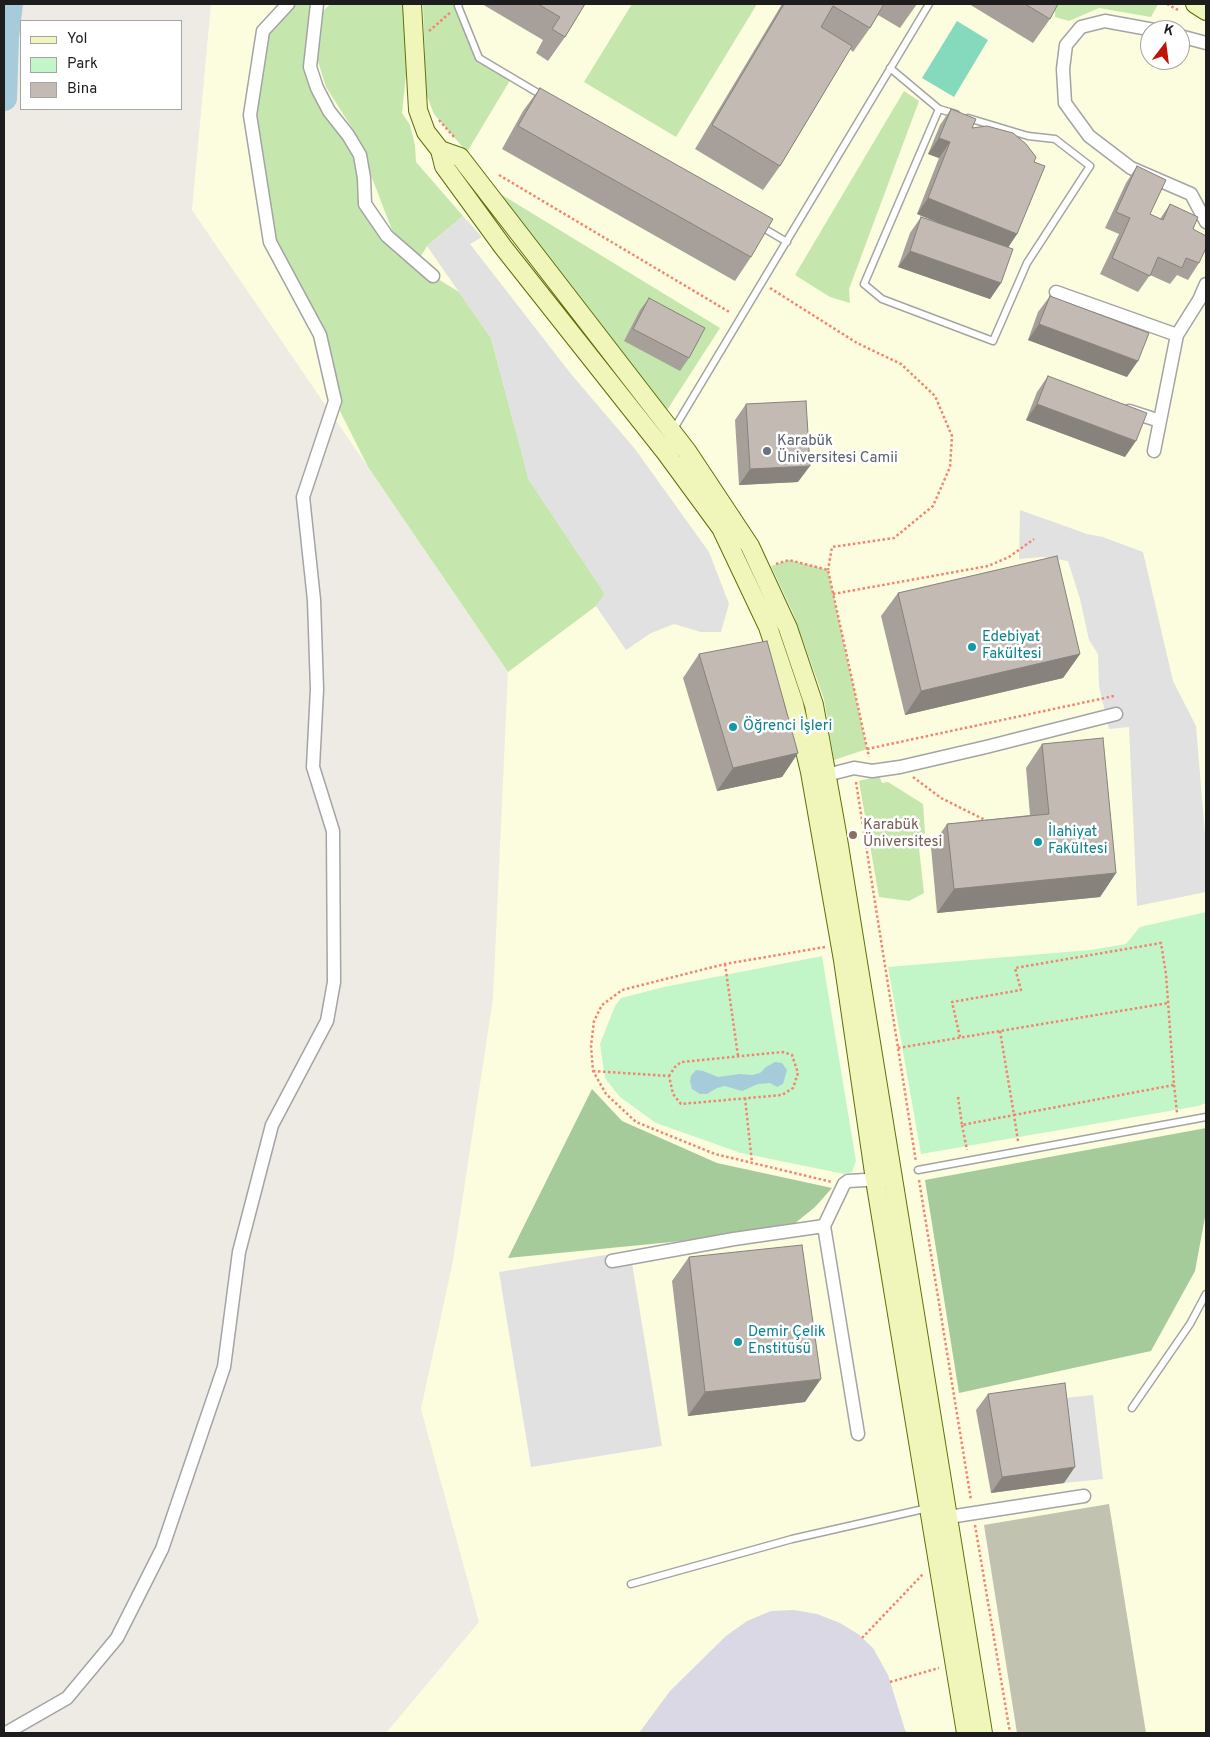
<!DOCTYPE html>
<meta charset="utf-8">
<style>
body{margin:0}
#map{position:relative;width:1210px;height:1737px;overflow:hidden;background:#eeebe4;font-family:Overpass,sans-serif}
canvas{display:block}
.frame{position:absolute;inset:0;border:5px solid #1d1d1d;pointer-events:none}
.legend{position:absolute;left:20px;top:20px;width:162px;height:90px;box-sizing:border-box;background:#fff;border:1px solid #a5a5a5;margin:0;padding:6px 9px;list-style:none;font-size:15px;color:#1d1d1d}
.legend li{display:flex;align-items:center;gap:10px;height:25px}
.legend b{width:25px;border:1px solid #a5a5a5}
.north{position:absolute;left:1140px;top:20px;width:50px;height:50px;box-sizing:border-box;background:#fff;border:1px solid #a5a5a5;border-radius:50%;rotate:15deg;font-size:14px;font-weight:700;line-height:20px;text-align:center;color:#1d1d1d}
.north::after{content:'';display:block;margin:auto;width:18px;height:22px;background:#c1130a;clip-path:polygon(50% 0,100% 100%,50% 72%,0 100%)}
</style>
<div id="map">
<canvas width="1210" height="1737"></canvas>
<div class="frame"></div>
<ul class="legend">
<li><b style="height:6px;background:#f0f6ba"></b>Yol</li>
<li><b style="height:14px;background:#c2f6c9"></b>Park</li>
<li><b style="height:14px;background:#c2bab3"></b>Bina</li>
</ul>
<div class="north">K</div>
</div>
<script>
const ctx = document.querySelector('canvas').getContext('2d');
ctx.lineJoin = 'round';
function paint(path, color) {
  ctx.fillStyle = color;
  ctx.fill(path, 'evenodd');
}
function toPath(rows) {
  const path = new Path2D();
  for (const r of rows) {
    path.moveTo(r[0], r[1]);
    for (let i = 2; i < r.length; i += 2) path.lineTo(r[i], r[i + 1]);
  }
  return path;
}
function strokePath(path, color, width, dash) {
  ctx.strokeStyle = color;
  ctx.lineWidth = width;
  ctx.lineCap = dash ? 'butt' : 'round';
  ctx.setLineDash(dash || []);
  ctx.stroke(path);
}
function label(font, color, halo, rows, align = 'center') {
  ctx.font = font + ' Overpass,sans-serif';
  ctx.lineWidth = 5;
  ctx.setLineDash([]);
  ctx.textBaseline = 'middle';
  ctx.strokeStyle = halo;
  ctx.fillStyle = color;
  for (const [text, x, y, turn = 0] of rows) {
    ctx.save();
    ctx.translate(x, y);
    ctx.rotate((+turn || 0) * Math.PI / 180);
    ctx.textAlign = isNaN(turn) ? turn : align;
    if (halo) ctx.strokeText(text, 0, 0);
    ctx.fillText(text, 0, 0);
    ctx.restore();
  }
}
paint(toPath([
 [211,4,1206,4,1206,1733,386,1733,479,1622,421,1409,453,1261,493,999,508,672,192,210],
 [1150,30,1180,30,1180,60,1150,60]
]), '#fcfdde');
paint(toPath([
 [1109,1504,1146,1733,1017,1733,984,1525]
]), '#c1c2b0');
paint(toPath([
 [288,4,317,4,310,67,360,155,365,204,433,276,459,292,491,338,529,480,605,594,596,606,508,672,368,467,335,401,320,335,270,242,250,115,263,31],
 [331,4,403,4,407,65,402,113,410,125,415,145,416,162,463,216,427,246,419,259,392,230,354,131,326,87,315,52,319,14],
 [423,4,458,4,479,58,512,77,467,152,434,114,426,93],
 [632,4,757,4,676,137,584,82],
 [1055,4,1158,4,1151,17,1099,8,1069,21,1055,17],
 [904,91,919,101,849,289,850,303,830,297,795,275],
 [494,190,720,328,667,410],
 [789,560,828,570,867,749,834,760,824,699,793,613,771,566],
 [879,776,882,783,888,782,923,804,925,833,918,839,924,893,909,901,879,897,859,781]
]), '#c5e6ac');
paint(toPath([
 [592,1089,622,1121,717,1163,832,1188,815,1207,794,1224,682,1241,508,1258],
 [1206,1128,1206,1212,1195,1271,1151,1351,959,1393,925,1180]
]), '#a6cb9a');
paint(toPath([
 [1206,912,1206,1103,1198,1106,921,1154,888,967,1090,950,1126,944,1140,927],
 [822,956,856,1161,852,1172,844,1174,741,1153,656,1123,620,1097,605,1078,600,1044,615,1006,621,998,664,987]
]), '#c2f6c9');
paint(toPath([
 [957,21,988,40,954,97,922,78]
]), '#85dabd');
paint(toPath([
 [463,216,482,237,470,244,571,374,635,449,709,552,729,604,721,632,701,632,674,624,651,633,626,650,596,606,605,594,529,480,491,338,427,246],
 [1020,510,1087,534,1103,537,1143,552,1173,681,1196,726,1206,847,1206,892,1137,906,1129,727,1109,729,1099,686,1098,654,1089,640,1080,599,1068,561,1043,557,1019,559],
 [630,1251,662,1446,531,1467,499,1272],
 [1093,1395,1103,1479,1064,1483,1054,1399]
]), '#e1e1e1');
paint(toPath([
 [794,1610,817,1614,840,1623,858,1634,873,1648,888,1675,906,1733,639,1733,670,1691,726,1636,747,1621,771,1611]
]), '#d9d8e4');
paint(toPath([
 [775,1062,782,1063,787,1070,783,1084,777,1087,770,1083,758,1084,742,1091,725,1086,717,1088,707,1094,700,1094,692,1089,690,1081,691,1076,696,1070,703,1071,718,1077,740,1074,752,1075,760,1073,766,1067]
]), '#a6cbda');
strokePath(toPath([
 [4,98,6,37,10,4]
]), '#a6cbda', 26);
const lane = toPath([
 [459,4,458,6,479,58,543,96],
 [890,68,939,109,956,114],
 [939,109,864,284,882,299,993,341,1027,263,1090,166,1055,139,1028,136,968,118],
 [760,226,787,242],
 [672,432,929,4],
 [918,1170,1206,1117],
 [1132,1408,1190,1324,1206,1294],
 [631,1584,792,1539,928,1508]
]);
const street = toPath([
 [317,4,310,67,317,88,329,111,348,135,360,155,364,178,365,204,387,236,433,276],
 [1154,30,1105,21,1081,27,1066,45,1063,69,1065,103,1089,136,1131,168,1191,194,1206,222],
 [1180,36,1206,43],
 [1056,292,1177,335],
 [1129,411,1160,421],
 [1154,451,1177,335,1199,300,1206,284],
 [819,777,854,768,872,771,900,767,986,747,1116,714],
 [612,1261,734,1239,824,1226],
 [858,1434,824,1226,844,1184,848,1181,884,1179],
 [949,1517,1084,1496],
 [6,1733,67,1698,117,1638,162,1549,224,1367,239,1252,272,1125,327,1021,334,982,333,831,313,767,317,689,314,600,303,497,335,401,320,335,270,242,250,115,263,31,288,4]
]);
const secondary = toPath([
 [412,4,418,110,426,132,440,150,444,166,503,247,666,453,721,528,768,627,794,704,810,772,843,960,875,1180,966,1733],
 [1195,4,1206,11],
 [440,150,460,157,687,451,750,546,788,628,814,705,837,833,983,1733]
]);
strokePath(lane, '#a4a4a4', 9);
strokePath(street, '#a4a4a4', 15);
strokePath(secondary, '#5f6f0a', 20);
strokePath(toPath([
 [1167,4,1180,11],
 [429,31,451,12],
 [439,120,455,138],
 [499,175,731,313],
 [770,288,857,343,901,364,935,396,952,436,950,467,933,506,894,538,832,547,828,570],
 [776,564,789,560,828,570,869,757],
 [833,594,988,566,1009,557,1034,539],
 [867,749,1114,696],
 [913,777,941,798,987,821],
 [856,782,916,1162],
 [825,947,725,964,622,990,602,1005,594,1021,591,1046,593,1071,606,1094,636,1122,715,1154,832,1182],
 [725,964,738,1056],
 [960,1037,952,1002,1021,990,1015,968,1161,943,1166,974,1174,1085,1014,1115,1000,1031],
 [898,1048,1168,1003],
 [593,1071,669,1076,673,1094,681,1104,782,1095,793,1088,798,1073,792,1055,783,1052,681,1062,675,1067,669,1076],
 [1174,1085,1177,1113],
 [958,1097,962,1125,1014,1115,1018,1141],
 [745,1098,752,1163],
 [962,1125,967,1150],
 [919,1180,971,1500],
 [975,1525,1010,1733],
 [862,1638,923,1574],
 [890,1682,939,1668],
 [905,1733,907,1733]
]), '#f38470', 2.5, [2.5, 2.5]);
strokePath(lane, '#fff', 6);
strokePath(street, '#fff', 12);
strokePath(secondary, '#f0f6ba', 18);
paint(toPath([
 [482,4,585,4,565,37,548,61,536,53,543,40],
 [782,4,917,4,900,28,878,15,870,28,853,52,850,49,780,166,763,190,695,149],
 [969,4,1058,4,1050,19,1033,43],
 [540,88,751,257,735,281,502,149,523,111],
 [951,109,972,128,1034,162,1017,234,1008,248,1001,283,990,299,898,267,910,233,921,217,944,225,917,214,939,158,928,154,940,125],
 [1137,166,1150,214,1160,219,1170,204,1193,229,1199,263,1188,280,1177,275,1170,284,1150,275,1138,292,1100,274,1119,234,1105,228,1126,183],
 [1050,296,1127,377,1028,340,1038,312],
 [649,298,689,358,680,371,624,341,640,310],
 [1048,376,1125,457,1026,420,1037,392],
 [746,404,798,482,739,485,735,420],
 [898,593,1080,654,1063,678,905,715,881,616],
 [699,654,798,753,782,777,717,791,683,678],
 [1042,744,1116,873,1100,897,937,913,931,847,947,824,1030,815,1026,768],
 [689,1257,805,1402,688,1416,672,1281],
 [988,1394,1064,1483,991,1493,976,1410]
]), '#a7a09a');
paint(toPath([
 [939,138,950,142,939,158,928,154],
 [928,198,1017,234,1006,250,917,214],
 [910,251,1001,283,990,299,898,267],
 [1039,324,1138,361,1127,377,1028,340],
 [1037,404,1136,441,1125,457,1026,420],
 [810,466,798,482,739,485,750,469],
 [1080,654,1063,678,905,715,921,691],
 [798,753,782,777,717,791,733,768],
 [1116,873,1100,897,937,913,954,889],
 [821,1379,805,1402,688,1416,705,1392],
 [1075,1467,1064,1483,991,1493,1002,1477]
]), '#88827d');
const building = toPath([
 [538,4,585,4,565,37,552,29,560,17,538,4],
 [784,4,884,4,870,28,833,6,821,27,852,46,780,166,712,125,784,4],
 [1025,4,1058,4,1050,19,1025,4],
 [540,88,773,219,751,257,518,126,540,88],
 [951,109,976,119,972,128,987,126,1013,133,1026,144,1036,157,1034,162,1045,166,1017,234,928,198,950,142,939,138,951,109],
 [1137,166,1166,180,1150,214,1163,220,1170,204,1198,217,1193,229,1206,236,1206,248,1199,263,1186,258,1182,268,1158,257,1150,276,1112,258,1130,218,1116,212,1137,166],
 [921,217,1013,249,1001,283,910,251,921,217],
 [1050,296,1149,333,1138,361,1039,324,1050,296],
 [649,298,705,328,689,358,633,329,649,298],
 [1048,376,1147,413,1136,441,1037,404,1048,376],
 [806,401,810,466,750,469,746,404,806,401],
 [1057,556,1080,654,921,691,898,593,1057,556],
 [767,641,798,753,733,768,699,654,767,641],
 [1103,738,1116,873,954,889,947,824,1049,814,1042,744,1103,738],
 [802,1245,821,1379,705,1392,689,1257,802,1245],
 [1065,1383,1075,1467,1002,1477,988,1394,1065,1383]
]);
paint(building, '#c2bab3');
strokePath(building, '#88827d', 1);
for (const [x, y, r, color] of [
 [767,451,5,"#6b7280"],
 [972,647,5,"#0f9aa8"],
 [733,727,5,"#0f9aa8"],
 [853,835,5,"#8d6e63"],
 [1038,842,5,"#0f9aa8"],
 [738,1342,5,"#0f9aa8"]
]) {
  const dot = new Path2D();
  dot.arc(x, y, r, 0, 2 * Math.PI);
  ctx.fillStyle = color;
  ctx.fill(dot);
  strokePath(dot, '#fff', 2);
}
label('15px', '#5b616d', '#fff', [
 ["Karabük",777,442],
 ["Üniversitesi Camii",777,459]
], 'left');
label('15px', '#0d838f', '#fff', [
 ["Edebiyat",982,638],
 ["Fakültesi",982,655],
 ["Öğrenci İşleri",743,727],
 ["İlahiyat",1048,833],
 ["Fakültesi",1048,850],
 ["Demir Çelik",748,1333],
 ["Enstitüsü",748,1350]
], 'left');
label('15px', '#785e54', '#fff', [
 ["Karabük",863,826],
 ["Üniversitesi",863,843]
], 'left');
</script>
